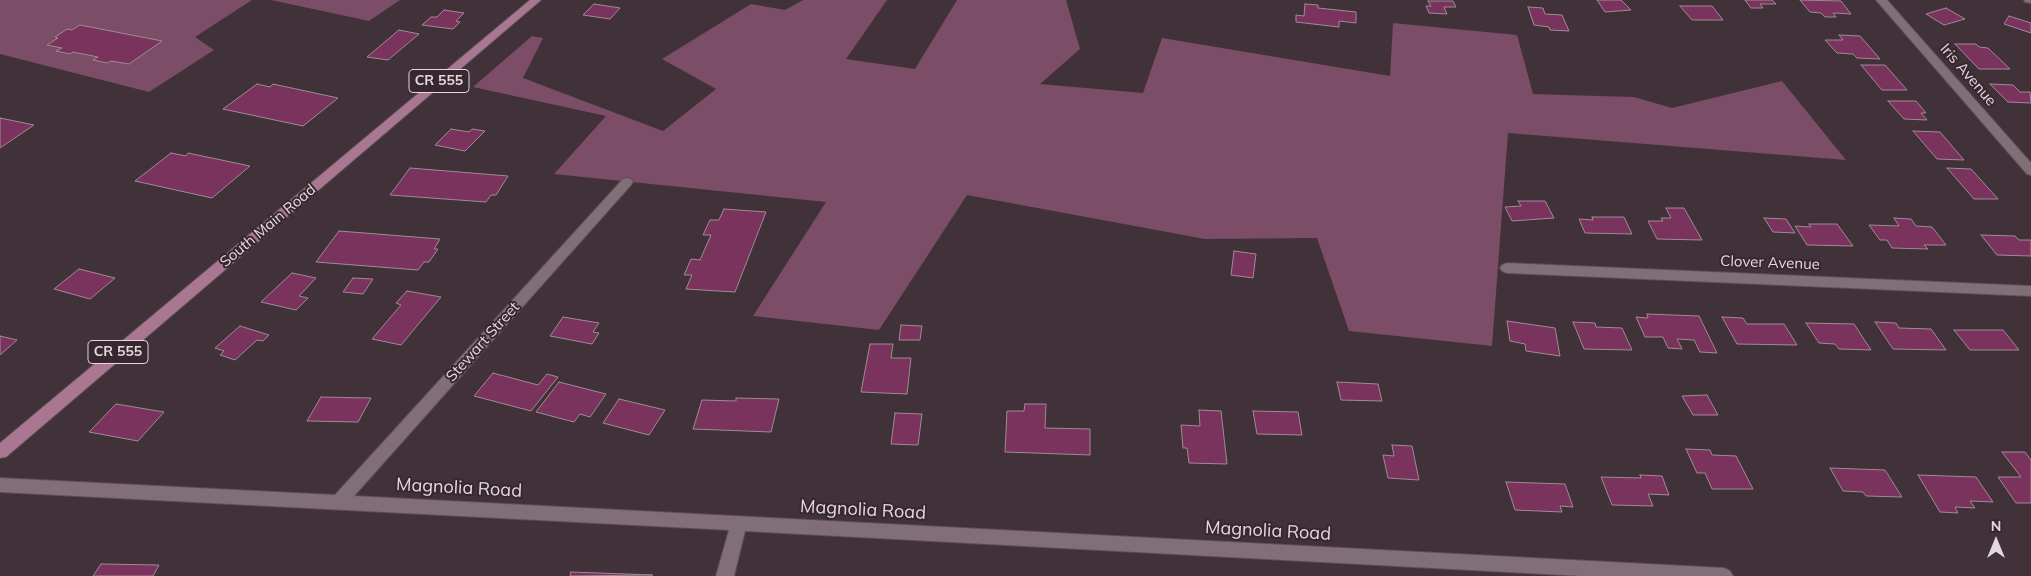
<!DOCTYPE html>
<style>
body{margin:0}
#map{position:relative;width:2031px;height:576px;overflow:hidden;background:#413139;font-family:Mulish,sans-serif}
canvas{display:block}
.north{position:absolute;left:1971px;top:516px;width:50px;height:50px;-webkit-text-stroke:4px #37272f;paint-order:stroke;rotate:0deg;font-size:14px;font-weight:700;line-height:20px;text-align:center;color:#e3d8dd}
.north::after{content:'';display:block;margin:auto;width:18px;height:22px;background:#e3d8dd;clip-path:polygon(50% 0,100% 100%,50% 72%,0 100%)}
</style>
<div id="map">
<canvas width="2031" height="576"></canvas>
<div class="north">N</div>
</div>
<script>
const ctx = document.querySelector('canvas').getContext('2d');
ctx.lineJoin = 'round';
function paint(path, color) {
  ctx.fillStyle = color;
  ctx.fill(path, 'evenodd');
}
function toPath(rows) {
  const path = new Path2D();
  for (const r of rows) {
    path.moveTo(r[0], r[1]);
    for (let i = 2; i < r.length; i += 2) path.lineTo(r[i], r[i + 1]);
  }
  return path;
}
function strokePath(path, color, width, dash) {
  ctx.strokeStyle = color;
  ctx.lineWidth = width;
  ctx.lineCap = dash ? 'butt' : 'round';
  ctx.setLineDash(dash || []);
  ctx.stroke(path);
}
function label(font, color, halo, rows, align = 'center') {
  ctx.font = font + ' Mulish,sans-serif';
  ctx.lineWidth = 4;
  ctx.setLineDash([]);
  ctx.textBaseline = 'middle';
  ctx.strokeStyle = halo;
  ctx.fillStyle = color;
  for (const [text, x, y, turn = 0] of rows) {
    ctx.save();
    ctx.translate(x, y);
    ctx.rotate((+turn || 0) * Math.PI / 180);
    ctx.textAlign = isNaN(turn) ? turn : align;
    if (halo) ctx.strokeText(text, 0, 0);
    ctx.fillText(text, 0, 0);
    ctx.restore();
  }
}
paint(toPath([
 [0,0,252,0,195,37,214,50,149,92,0,54],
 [271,0,400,0,369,21],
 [803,0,887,0,846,59,915,69,957,0,1066,0,1080,49,1040,84,1143,93,1162,38,1390,76,1393,23,1517,35,1533,94,1634,97,1672,108,1782,81,1846,160,1508,133,1492,346,1349,331,1317,238,1205,239,967,195,879,330,753,316,826,202,554,174,606,116,473,87,532,36,543,38,523,78,663,131,716,89,662,59,751,4,785,10]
]), '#7b4d66');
const building = toPath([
 [1597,0,1621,0,1631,10,1605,12,1597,0],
 [1745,0,1772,0,1776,4,1760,4,1763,8,1751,8,1745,0],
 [1800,0,1841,1,1851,14,1833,13,1836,17,1825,17,1821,13,1810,12,1800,0],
 [1428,1,1453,1,1456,7,1444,7,1447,14,1429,13,1426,6,1431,6,1428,1],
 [594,4,620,8,610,19,583,15,594,4],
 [1305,4,1318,5,1318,8,1356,12,1356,23,1339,21,1339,27,1296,22,1296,15,1304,16,1305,4],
 [1680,6,1712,6,1723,20,1692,20,1680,6],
 [1528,7,1543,8,1545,14,1562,15,1569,31,1550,30,1549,27,1534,25,1528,7],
 [1946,8,1965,19,1944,25,1926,14,1946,8],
 [444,10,464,13,456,21,460,22,453,29,422,25,431,17,437,17,444,10],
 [2009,16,2031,23,2031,33,2004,24,2009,16],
 [80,25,162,41,129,64,111,61,107,63,93,60,98,57,73,52,70,54,56,51,62,48,47,45,58,38,55,37,67,29,72,30,80,25],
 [399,30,419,34,388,60,367,57,399,30],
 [1839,35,1860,36,1880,59,1857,58,1853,54,1837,53,1825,40,1843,40,1839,35],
 [1955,44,1976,44,1979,47,1988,48,2010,69,1979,69,1955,44],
 [1861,65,1885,65,1907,90,1882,90,1861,65],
 [257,84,270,87,273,84,338,98,303,126,223,109,257,84],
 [1990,84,2013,85,2020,92,2030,92,2031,103,2008,102,1990,84],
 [1888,101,1916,101,1926,113,1921,113,1927,120,1904,119,1888,101],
 [0,118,34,125,0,148,0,118],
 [451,129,469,132,472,129,485,131,465,151,435,145,451,129],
 [1913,131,1940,132,1964,160,1937,159,1913,131],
 [171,153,186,156,188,153,250,166,212,198,135,181,171,153],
 [410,168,508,176,496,195,491,195,486,202,390,195,410,168],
 [1947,168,1971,169,1998,199,1974,199,1947,168],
 [1518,201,1545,201,1554,218,1512,221,1505,207,1521,206,1518,201],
 [1666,208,1684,208,1702,240,1657,239,1648,221,1663,221,1661,218,1671,218,1666,208],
 [724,209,766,212,735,292,686,289,692,275,684,275,691,259,700,260,711,235,703,235,710,220,719,220,724,209],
 [1592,217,1624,217,1632,234,1585,233,1579,219,1593,220,1592,217],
 [1764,218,1786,219,1795,233,1773,232,1764,218],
 [1894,218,1911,219,1916,226,1932,227,1946,245,1924,245,1928,249,1892,248,1887,240,1880,240,1869,225,1899,226,1894,218],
 [1809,224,1837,224,1853,246,1807,245,1795,226,1811,227,1809,224],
 [339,231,440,239,434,249,438,249,429,262,424,262,418,270,316,262,339,231],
 [1981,235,2015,236,2019,240,2031,240,2031,256,1997,255,1981,235],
 [1234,251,1256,254,1253,278,1231,275,1234,251],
 [79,269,115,278,90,299,54,289,79,269],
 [292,273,316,278,299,296,308,298,296,310,261,302,292,273],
 [353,278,373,279,363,294,343,292,353,278],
 [407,291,441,297,401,345,372,339,401,305,396,303,407,291],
 [1647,314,1699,316,1717,353,1700,352,1694,340,1677,339,1682,349,1668,348,1663,337,1645,337,1636,317,1648,318,1647,314],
 [563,317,599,323,593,332,599,333,592,344,550,336,563,317],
 [1722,317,1743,318,1747,324,1784,324,1797,345,1737,344,1722,317],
 [1507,321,1555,328,1560,356,1526,351,1525,344,1510,341,1507,321],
 [1573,322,1595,323,1596,327,1622,328,1632,350,1584,349,1573,322],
 [1875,322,1896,323,1899,328,1931,329,1946,350,1893,349,1875,322],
 [1806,323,1854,324,1871,350,1839,349,1835,344,1819,343,1806,323],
 [901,325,922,326,920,340,899,340,901,325],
 [240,326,269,335,263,341,257,340,235,360,220,355,224,351,215,348,240,326],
 [1954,330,2003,330,2019,350,1970,350,1954,330],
 [0,336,17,340,0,355,0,336],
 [870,344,893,344,891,358,911,358,907,394,861,392,870,344],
 [493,373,538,385,547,374,558,377,531,411,474,396,493,373],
 [559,382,606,394,590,417,580,414,574,422,536,412,559,382],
 [1337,382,1378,384,1382,401,1341,400,1337,382],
 [1707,395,1718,415,1693,415,1682,396,1707,395],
 [321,397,371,398,358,422,307,421,321,397],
 [736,398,779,399,771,432,693,429,702,400,736,401,736,398],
 [619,399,665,410,649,435,603,423,619,399],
 [116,404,164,412,138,441,89,432,116,404],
 [1025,404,1046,404,1045,428,1090,429,1090,455,1005,452,1007,411,1024,411,1025,404],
 [1199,410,1221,411,1227,464,1189,463,1187,448,1183,448,1181,425,1200,426,1199,410],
 [1253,411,1298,412,1302,435,1257,434,1253,411],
 [895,413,922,414,918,445,891,444,895,413],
 [1392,445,1412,446,1419,480,1388,478,1383,455,1394,456,1392,445],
 [1686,449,1710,450,1712,455,1736,456,1753,489,1712,489,1705,473,1697,473,1686,449],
 [2002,452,2025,452,2031,460,2031,503,2016,503,1998,477,2021,477,2002,452],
 [1830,468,1885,470,1902,497,1866,496,1863,492,1843,491,1830,468],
 [1640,475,1662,476,1669,495,1648,494,1653,506,1612,505,1601,477,1641,478,1640,475],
 [1918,475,1976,477,1993,502,1970,501,1975,508,1955,507,1958,513,1940,512,1918,475],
 [1506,482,1565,484,1573,507,1560,506,1562,512,1515,510,1506,482],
 [101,564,159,565,153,576,93,576,101,564],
 [571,572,653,575,570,576,571,572]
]);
paint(building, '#7a335d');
strokePath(building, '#9f8b95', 1);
const minor = toPath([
 [1876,0,1887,0,2031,163,2031,175,2027,174,1876,0],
 [2024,0,2031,0,2031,3,2025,2,2024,0],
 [627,178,631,179,633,182,631,185,354,496,1724,568,1730,571,1733,576,1581,576,745,531,734,576,716,576,729,530,0,492,0,478,335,495,623,179,627,178],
 [1507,263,2031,286,2031,296,1507,273,1502,271,1500,268,1502,265,1507,263]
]);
const primary = toPath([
 [530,0,541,0,6,457,0,458,0,443,530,0]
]);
strokePath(minor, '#5c4e55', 2);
strokePath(primary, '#5c4e55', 2);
paint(minor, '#816e77');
paint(primary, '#a97792');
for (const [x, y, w] of [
 [439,81,60],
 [118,352,60]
]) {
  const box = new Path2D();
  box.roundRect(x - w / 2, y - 11.5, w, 23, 4);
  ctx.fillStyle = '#37272f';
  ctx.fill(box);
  strokePath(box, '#e3d8dd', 1);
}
label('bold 14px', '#e3d8dd', null, [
 ["CR 555",439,81],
 ["CR 555",118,352]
]);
label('15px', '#e3d8dd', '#37272f', [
 ["Iris Avenue",1968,75,49],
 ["South Main Road",268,226,-40],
 ["Clover Avenue",1770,263,2],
 ["Stewart Street",483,342,-48]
]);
label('18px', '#e3d8dd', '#37272f', [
 ["Magnolia Road",459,488,3],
 ["Magnolia Road",863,510,3],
 ["Magnolia Road",1268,531,3]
]);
</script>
